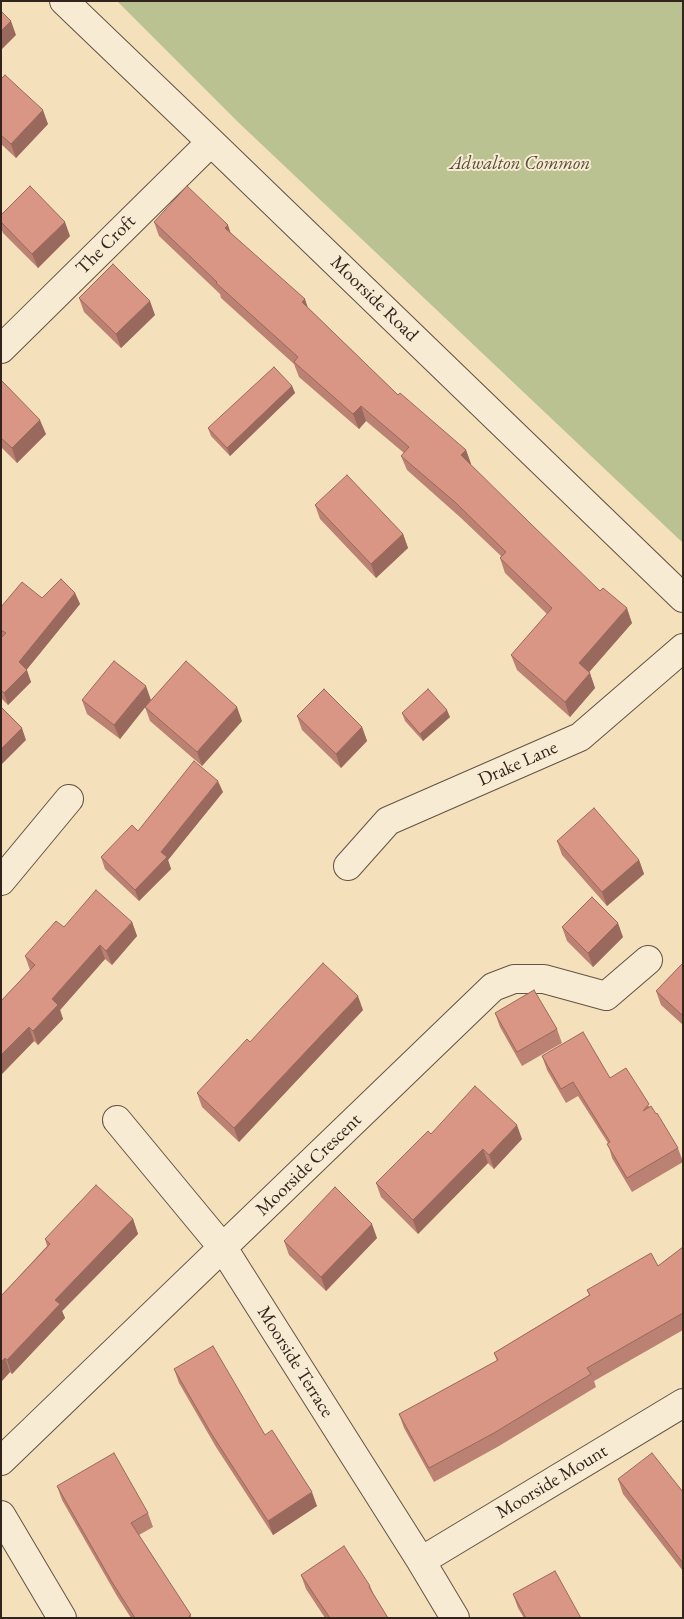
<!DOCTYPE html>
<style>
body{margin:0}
#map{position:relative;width:684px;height:1619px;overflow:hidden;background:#f5e0bc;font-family:"EB Garamond",serif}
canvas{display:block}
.frame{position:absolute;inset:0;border:2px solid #32241c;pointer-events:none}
</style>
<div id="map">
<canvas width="684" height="1619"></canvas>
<div class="frame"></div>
</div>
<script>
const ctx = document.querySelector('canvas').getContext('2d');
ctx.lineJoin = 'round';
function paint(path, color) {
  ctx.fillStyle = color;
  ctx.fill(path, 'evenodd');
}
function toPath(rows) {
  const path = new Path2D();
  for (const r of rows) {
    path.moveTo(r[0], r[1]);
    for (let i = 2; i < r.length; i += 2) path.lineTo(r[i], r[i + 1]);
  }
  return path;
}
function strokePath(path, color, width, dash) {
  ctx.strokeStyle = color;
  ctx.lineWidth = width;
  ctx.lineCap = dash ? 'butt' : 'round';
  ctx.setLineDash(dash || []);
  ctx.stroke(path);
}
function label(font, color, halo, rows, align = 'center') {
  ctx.font = font + ' "EB Garamond",serif';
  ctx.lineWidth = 4;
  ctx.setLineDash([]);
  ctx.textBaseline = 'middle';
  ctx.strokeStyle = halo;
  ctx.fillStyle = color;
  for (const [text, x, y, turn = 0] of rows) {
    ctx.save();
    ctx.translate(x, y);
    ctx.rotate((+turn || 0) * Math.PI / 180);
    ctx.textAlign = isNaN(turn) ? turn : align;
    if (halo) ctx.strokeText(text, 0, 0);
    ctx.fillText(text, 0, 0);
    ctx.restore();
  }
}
paint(toPath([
 [117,1,683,1,683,543,239,123]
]), '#bbc291');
const minor = toPath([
 [64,1,211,142,683,598],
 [1,349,211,142],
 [348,866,388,821,580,737,683,648],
 [1,881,69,799],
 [117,1120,223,1248,421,1561,455,1618],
 [1,1461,493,987,514,979,544,979,606,996,648,960],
 [1,1515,62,1618],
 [421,1561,683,1403]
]);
strokePath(minor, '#635344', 30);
strokePath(minor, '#f8ebd3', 28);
paint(toPath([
 [1,79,48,124,16,158,1,144],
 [1,215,70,236,38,268,3,233,1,227],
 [154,222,231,233,398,395,466,450,471,464,470,465,632,623,589,672,595,688,570,717,517,670,511,655,547,614,505,573,500,558,501,556,461,518,407,470,401,456,404,453,366,421,359,429,299,377,294,364,221,298,220,294,159,236],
 [79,298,155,315,121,348,84,312],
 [1,380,46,434,17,463,1,447],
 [292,386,295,393,230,456,211,436,208,428],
 [315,505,403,534,408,548,376,578,320,519],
 [75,593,80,604,26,670,31,682,8,705,1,698,1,607,42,598],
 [82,700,151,700,242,721,202,766,150,721,145,707,120,739,87,714],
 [402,713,450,717,423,741,405,721],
 [297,716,362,727,367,741,341,768,302,730],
 [223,792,168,860,171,869,139,901,105,869,101,857,138,831],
 [557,841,639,860,644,874,607,906,562,855],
 [132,922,137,936,112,965,105,959,60,1010,63,1019,38,1045,34,1041,1,1075,1,1001,30,970,25,956,64,927],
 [562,927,623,937,593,967,567,941],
 [683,963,683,1025,661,1005,656,991],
 [363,1010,239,1142,202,1107,197,1093],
 [495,1013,557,1029,562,1043,522,1066,500,1027],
 [542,1056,610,1078,650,1107,678,1148,683,1162,632,1192,612,1158,608,1143,578,1096,566,1103,547,1070],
 [431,1134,522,1139,494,1169,488,1163,418,1234,381,1197,376,1183],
 [133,1219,138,1234,62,1311,65,1318,12,1374,10,1372,1,1382,1,1296,47,1246,45,1239],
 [377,1238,326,1291,289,1255,284,1241],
 [683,1247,683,1330,594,1381,596,1387,499,1446,434,1482,404,1428,399,1414,497,1361,494,1353,589,1295,587,1290,658,1266],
 [174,1369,265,1435,317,1506,273,1535,216,1447,179,1383],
 [618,1479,683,1492,683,1571,623,1494],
 [57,1486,148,1513,153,1527,139,1535,192,1618,131,1618,117,1596,62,1500],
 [301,1575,370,1586,374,1595,388,1618,325,1618,306,1589],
 [513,1594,581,1618,524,1618,518,1608]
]), '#bb8172');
paint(toPath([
 [11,21,16,35,1,50,1,31],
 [43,110,48,124,16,158,11,144],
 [65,222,70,236,38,268,32,254],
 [228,225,233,240,225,228],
 [305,299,310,314,302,302],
 [150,301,155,315,121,348,116,334],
 [292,386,295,393,230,456,227,448],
 [361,406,366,421,359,429,353,414],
 [40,420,46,434,17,463,12,448],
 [466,450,471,464,466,470,461,455],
 [403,534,408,548,376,578,371,564],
 [75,593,80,604,24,673,27,670,31,682,8,705,4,693,19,662],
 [627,608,632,623,584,678,579,663],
 [590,673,595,688,570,717,565,702],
 [146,686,151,700,120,739,114,725],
 [237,707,242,721,202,766,197,752],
 [447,710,450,717,423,741,420,734],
 [362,727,367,741,341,768,336,754],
 [22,728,26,740,1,765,1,749],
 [218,781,223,792,168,860,171,869,139,901,135,890,161,852],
 [639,860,644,874,607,906,602,892],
 [132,922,137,936,112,965,106,951],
 [618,923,623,937,593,967,588,953],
 [100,945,105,959,60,1010,63,1019,38,1045,33,1031,52,999],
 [358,996,363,1010,239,1142,234,1128],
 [29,1027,34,1041,1,1075,1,1055],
 [517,1125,522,1139,494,1169,489,1155],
 [483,1149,488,1163,418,1234,413,1220],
 [133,1219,138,1234,62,1311,65,1318,12,1374,7,1360,55,1300],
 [372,1224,377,1238,326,1291,321,1277],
 [5,1358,10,1372,1,1382,1,1362],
 [312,1492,317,1506,273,1535,268,1521]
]), '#99695d');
const building = toPath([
 [1,11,11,21,1,31,1,11],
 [5,75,43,110,11,144,1,135,1,79,5,75],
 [30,186,65,222,32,254,1,222,1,215,30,186],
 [187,186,228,225,225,228,305,299,302,302,398,395,400,393,466,450,461,455,531,524,600,591,603,588,627,608,579,663,590,673,565,702,511,655,552,608,500,558,506,552,456,503,401,456,409,447,361,406,353,414,294,362,298,357,216,283,217,282,154,222,187,186],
 [113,264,150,301,116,334,79,298,113,264],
 [274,367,292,386,227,448,208,428,274,367],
 [1,380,40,420,12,448,1,438,1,380],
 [347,475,403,534,371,564,315,505,347,475],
 [61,579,75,593,19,662,27,670,4,693,1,690,1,638,6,633,1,630,1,607,22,582,42,598,61,579],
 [114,661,146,686,114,725,82,700,114,661],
 [186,661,237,707,197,752,145,707,186,661],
 [324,689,362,727,336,754,297,716,324,689],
 [428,689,447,710,420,734,402,713,428,689],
 [1,707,22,728,1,749,1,707],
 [194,761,218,781,161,852,167,857,135,890,101,857,132,825,138,831,194,761],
 [594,808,639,860,602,892,557,841,594,808],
 [96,890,132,922,106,951,100,945,52,999,58,1005,33,1031,29,1027,1,1055,1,1001,35,965,25,956,56,921,64,927,96,890],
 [592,897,618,923,588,953,562,927,592,897],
 [323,963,358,996,234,1128,197,1093,247,1039,250,1042,323,963],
 [683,963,683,1016,656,991,683,963],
 [534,990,557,1029,517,1052,495,1013,534,990],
 [583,1032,610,1078,626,1068,649,1104,643,1111,651,1106,656,1114,657,1113,678,1148,627,1178,607,1144,610,1142,573,1082,561,1089,542,1056,583,1032],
 [475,1086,517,1125,489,1155,483,1149,413,1220,376,1183,428,1131,431,1134,475,1086],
 [96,1185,133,1219,55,1300,60,1304,7,1360,5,1358,1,1362,1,1296,50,1244,45,1239,96,1185],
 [335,1187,372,1224,321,1277,284,1241,335,1187],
 [683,1247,683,1313,587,1368,591,1374,494,1433,429,1468,399,1414,498,1360,494,1353,590,1295,587,1290,651,1253,658,1266,683,1247],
 [213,1346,265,1435,272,1430,312,1492,268,1521,211,1433,174,1369,213,1346],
 [114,1453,148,1513,131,1523,191,1615,189,1616,190,1618,135,1618,112,1582,57,1486,114,1453],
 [652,1453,683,1492,683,1563,618,1479,652,1453],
 [344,1546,370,1586,369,1587,388,1618,330,1618,301,1575,344,1546],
 [555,1571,581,1618,526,1618,513,1594,555,1571]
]);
paint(building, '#da9685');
strokePath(building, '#99695d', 1);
label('italic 19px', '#544c39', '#f8ebd3', [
 ["Adwalton Common",520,164]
]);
label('19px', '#32241c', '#f8ebd3', [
 ["The Croft",106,245,-45],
 ["Moorside Road",374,299,44],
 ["Drake Lane",518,764,-24],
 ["Moorside Crescent",309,1165,-44],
 ["Moorside Terrace",295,1362,58],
 ["Moorside Mount",552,1482,-31]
]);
</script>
